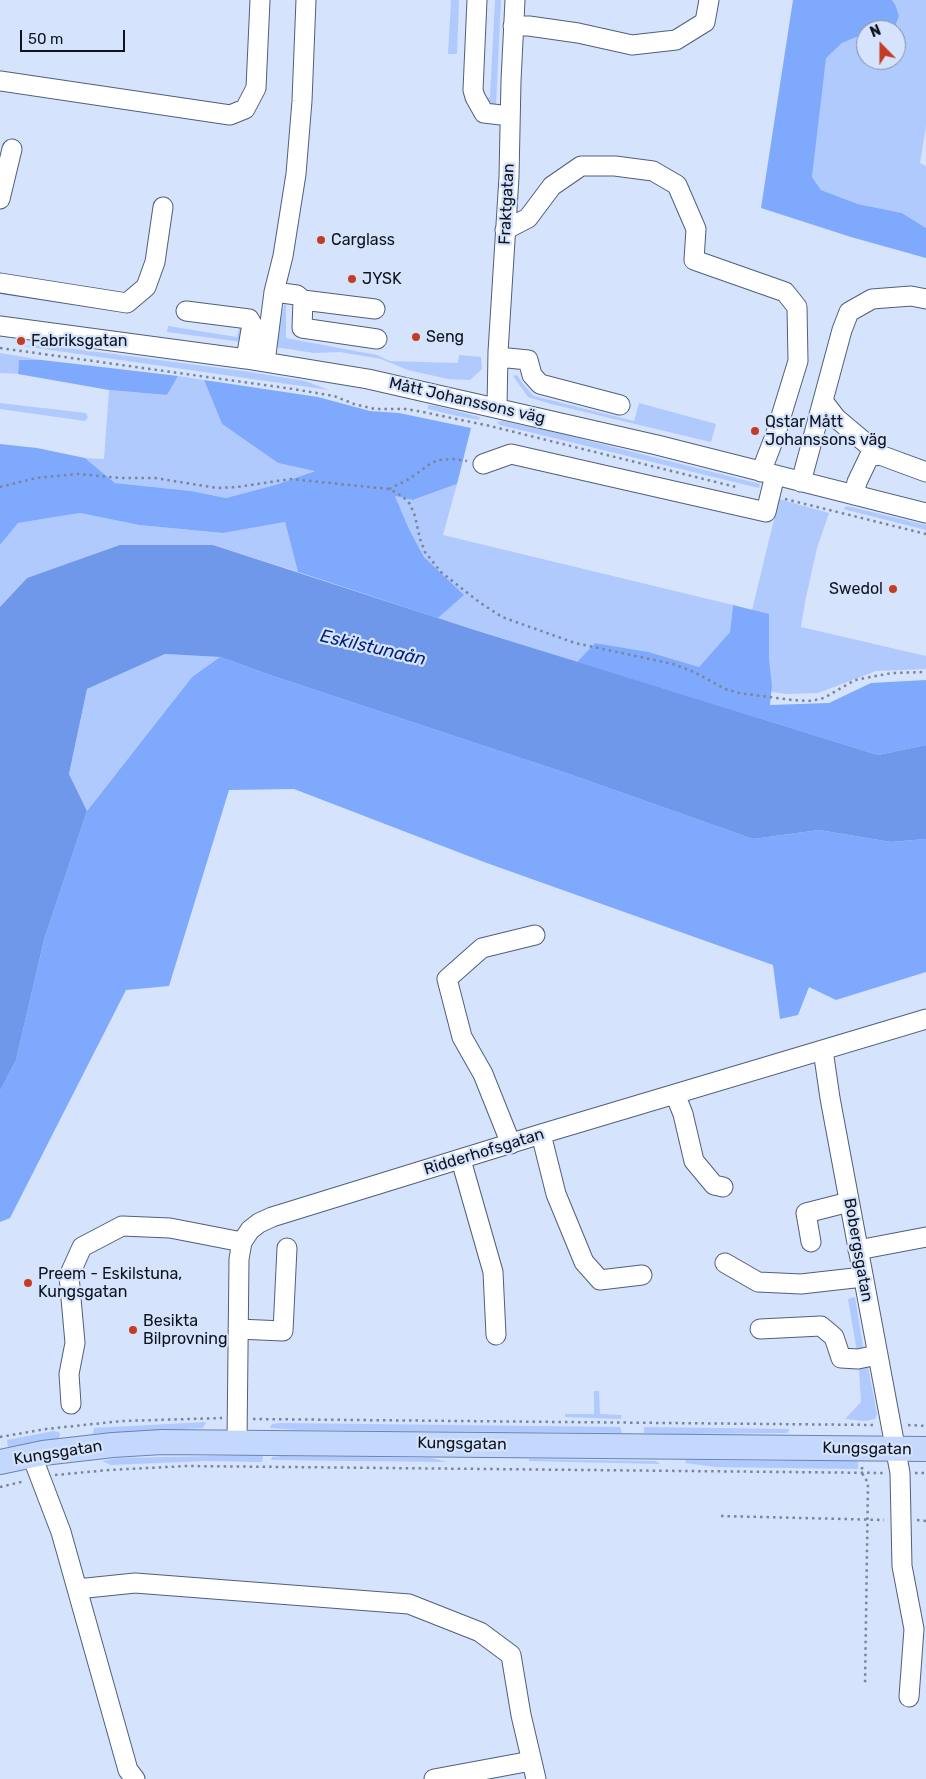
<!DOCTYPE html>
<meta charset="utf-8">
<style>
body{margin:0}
#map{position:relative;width:926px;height:1779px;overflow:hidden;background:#d5e3fc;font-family:Rubik,sans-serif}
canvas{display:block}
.north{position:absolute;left:856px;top:20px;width:50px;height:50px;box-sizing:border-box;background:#d5e3fc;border:1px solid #8590a3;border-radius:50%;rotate:338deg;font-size:14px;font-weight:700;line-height:20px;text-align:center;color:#0e131e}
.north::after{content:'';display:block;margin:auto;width:18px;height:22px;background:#c63b23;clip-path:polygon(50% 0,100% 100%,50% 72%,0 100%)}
.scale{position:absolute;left:20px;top:30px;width:105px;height:22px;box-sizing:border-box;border:2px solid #0e131e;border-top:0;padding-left:6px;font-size:15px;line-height:18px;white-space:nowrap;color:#0e131e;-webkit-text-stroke:4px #d5e3fc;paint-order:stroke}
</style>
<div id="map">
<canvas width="926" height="1779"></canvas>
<div class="north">N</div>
<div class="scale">50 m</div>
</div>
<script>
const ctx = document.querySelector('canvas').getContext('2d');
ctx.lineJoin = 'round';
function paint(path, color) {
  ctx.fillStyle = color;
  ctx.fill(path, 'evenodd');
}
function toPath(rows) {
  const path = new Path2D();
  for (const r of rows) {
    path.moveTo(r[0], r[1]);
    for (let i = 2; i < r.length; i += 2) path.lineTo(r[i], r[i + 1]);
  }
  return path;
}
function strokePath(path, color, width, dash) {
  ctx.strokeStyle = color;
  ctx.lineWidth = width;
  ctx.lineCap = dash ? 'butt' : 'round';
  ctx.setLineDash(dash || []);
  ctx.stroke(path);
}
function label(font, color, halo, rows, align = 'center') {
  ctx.font = font + ' Rubik,sans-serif';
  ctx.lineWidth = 4.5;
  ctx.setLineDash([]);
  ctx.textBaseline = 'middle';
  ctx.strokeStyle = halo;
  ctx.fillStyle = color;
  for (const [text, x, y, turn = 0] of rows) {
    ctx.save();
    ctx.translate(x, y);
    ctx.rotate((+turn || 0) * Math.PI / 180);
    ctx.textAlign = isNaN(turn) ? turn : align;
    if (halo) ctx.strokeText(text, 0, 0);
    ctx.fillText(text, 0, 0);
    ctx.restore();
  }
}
paint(toPath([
 [451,0,459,0,457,54,448,54],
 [495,0,501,0,496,105,489,105,487,99,490,97],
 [892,0,926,0,926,126,920,163,926,166,926,228,902,213,858,204,821,190,812,177,825,58,842,43,859,36,866,36,866,60,896,60,896,30,894,30,899,16,896,6],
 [286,304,286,338,377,355,390,361,458,363,459,355,481,357,482,369,470,380,448,379,408,370,381,359,340,352,314,353,275,347,284,305],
 [168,326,237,337,239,328,244,328,242,342,167,332],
 [44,345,243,371,305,381,329,390,23,346],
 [0,353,42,360,19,360,18,374,0,373],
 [517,375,523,384,534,396,634,421,639,403,716,424,711,442,551,404,528,397,513,376],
 [178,376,204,380,222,424,278,463,317,470,275,485,226,498,191,491,115,483,85,458,104,459,109,390,167,395],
 [0,403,86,413,88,417,85,421,0,409],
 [428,405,437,406,480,417,479,420,457,416,428,409],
 [502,421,558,433,760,484,759,488,500,425,497,422],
 [457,484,443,535,733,605,730,632,699,667,649,652,595,643,577,662,438,618,463,595,424,557,409,529,395,496,414,500],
 [779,499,829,513,817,548,805,602,801,627,926,656,926,669,876,671,818,693,786,694,772,692,769,659,769,615,752,610],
 [847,506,926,525,926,530,843,509],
 [80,513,139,525,223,533,285,522,298,572,213,545,27,578,0,607,0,545,18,523],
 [165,654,220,657,192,677,87,811,69,774,87,689],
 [855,1297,864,1352,857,1352,848,1299],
 [859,1367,868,1367,877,1414,875,1419,865,1421,845,1419,861,1402],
 [594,1391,599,1391,600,1414,622,1415,621,1419,565,1417,565,1414,594,1414],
 [206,1422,203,1428,93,1434,94,1428],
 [280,1423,620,1427,622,1433,299,1430,270,1428,272,1424],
 [644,1427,789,1429,788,1433,672,1434,644,1433],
 [54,1431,60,1433,59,1439,8,1447,7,1440],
 [263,1455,262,1462,205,1461,111,1465,102,1461,119,1458],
 [282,1456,432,1458,447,1462,271,1460,272,1457],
 [529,1459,656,1461,660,1464,529,1461],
 [686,1460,771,1461,858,1461,858,1469,716,1467,685,1463]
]), '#b0cafd');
paint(toPath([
 [793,0,892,0,896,6,899,16,894,30,866,30,866,36,859,36,842,43,826,58,812,177,821,190,858,204,902,213,926,228,926,258,851,237,761,208],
 [19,360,42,360,178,376,167,395,109,390,18,374],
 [204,380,318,397,370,411,399,413,471,428,457,484,413,500,395,496,409,529,424,557,464,595,438,618,298,572,285,522,223,533,139,525,80,513,18,523,0,545,0,444,37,448,85,458,115,483,191,491,226,498,275,485,315,471,278,463,222,424],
 [733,605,769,614,769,659,772,686,770,705,829,703,871,683,926,680,926,745,878,755,577,662,595,643,649,652,699,667,730,632],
 [220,657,270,675,569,774,753,839,819,830,891,842,926,839,926,972,836,1000,809,987,798,1015,780,1019,773,965,484,862,294,789,229,790,169,986,126,990,10,1218,0,1222,0,1091,16,1060,44,940,87,811,192,677]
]), '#7fa9fc');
paint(toPath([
 [120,545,213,545,478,631,878,755,926,745,926,839,891,842,819,830,753,839,569,774,270,675,220,657,165,654,87,689,69,774,87,811,44,940,16,1060,0,1091,0,607,27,578]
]), '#7098ea');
const minor = toPath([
 [477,0,473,90,475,97,484,113,510,116],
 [513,26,529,26,578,33,632,45,676,40,705,22,709,0],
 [0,81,230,115,245,109,256,88,260,0],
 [0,199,12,149],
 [505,230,528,218,552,186,581,166,615,166,653,171,677,185,696,229,694,260,785,292,797,307,798,361,775,436,761,472],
 [0,283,127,303,146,287,155,262,163,207],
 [274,292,283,256,296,174,302,101,306,0],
 [303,300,375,309],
 [186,311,249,319,252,324,246,359],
 [0,326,246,359,368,379,657,445,926,513],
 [498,357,528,360,532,375,540,384,620,405],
 [265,362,274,292,297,295,303,300,302,328,377,339],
 [823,401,836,418,880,455],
 [497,408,498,352,509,177,511,81,515,0],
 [483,464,511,454,766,512,775,475],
 [801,482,842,330,849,312,872,299,911,296,926,299],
 [854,495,857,482,869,457,880,455,926,472],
 [823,1050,830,1098,900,1473,902,1566,914,1629,909,1697],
 [675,1094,683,1114,694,1161,714,1185,723,1187],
 [541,1134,556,1194,584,1262,600,1280,642,1275],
 [511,1144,483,1074,462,1037,447,979,482,948,535,935],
 [461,1160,493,1272,496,1335],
 [811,1242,806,1213,849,1202],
 [858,1250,926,1237],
 [725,1263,758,1282,801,1284,863,1277],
 [238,1329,283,1331,287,1248],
 [760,1329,821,1326,834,1337,841,1358,858,1359,877,1355],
 [71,1404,69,1374,75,1343,69,1276,82,1247,122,1226,170,1228,242,1242],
 [237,1442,239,1259,242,1242,250,1230,259,1223,272,1217,541,1134,926,1019],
 [32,1456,61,1532,128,1770,135,1779],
 [77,1589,135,1583,409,1604,480,1632,511,1655,521,1715,536,1779],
 [434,1779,531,1761]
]);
const major = toPath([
 [0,1462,43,1453,113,1445,162,1442,926,1449]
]);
strokePath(minor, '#515f7b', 21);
strokePath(major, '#6b82ad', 26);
strokePath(toPath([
 [0,348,293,389,334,396,354,404,375,409,406,409,423,412,490,426,736,487],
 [0,487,36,478,78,474,120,478,155,478,217,488,237,487,291,479,389,489,402,496,410,504,415,516,420,539,425,552,441,572,479,602,502,617,575,643,673,664,694,672,725,689,739,693,792,700,811,701,824,698,855,680,865,678,892,673,926,672],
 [389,489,409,479,430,464,438,460,453,459,467,461],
 [785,499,926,534],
 [253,1419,875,1425],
 [908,1425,926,1426],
 [0,1437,46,1429,122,1421,222,1418],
 [862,1467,862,1473,868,1483,865,1686],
 [915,1473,926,1473],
 [55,1475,109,1470,187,1466,884,1473],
 [0,1487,25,1481],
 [721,1516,884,1520],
 [917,1520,926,1521]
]), '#7b8598', 2.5, [2.5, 4]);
strokePath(minor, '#fff', 19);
strokePath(major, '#c4d7fc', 24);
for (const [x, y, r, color] of [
 [321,240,5,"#c63b23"],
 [352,279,5,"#c63b23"],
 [416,337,5,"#c63b23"],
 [21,341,5,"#c63b23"],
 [755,431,5,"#c63b23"],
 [893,589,5,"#c63b23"],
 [28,1283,5,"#c63b23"],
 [133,1330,5,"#c63b23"]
]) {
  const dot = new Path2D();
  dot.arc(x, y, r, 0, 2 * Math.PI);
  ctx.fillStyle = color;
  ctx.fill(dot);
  strokePath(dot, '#d5e3fc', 2);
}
label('16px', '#0e131e', '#d5e3fc', [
 ["Fraktgatan",507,204,-87],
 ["Mått Johanssons väg",467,401,13],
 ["Ridderhofsgatan",484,1152,-17],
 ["Bobergsgatan",858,1250,80],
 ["Kungsgatan",462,1444,1],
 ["Kungsgatan",867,1449,1],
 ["Kungsgatan",58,1453,-9]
]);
label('16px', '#0e131e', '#d5e3fc', [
 ["Carglass",331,240],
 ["JYSK",362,279],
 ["Seng",426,337],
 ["Fabriksgatan",31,341],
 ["Qstar Mått",765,422],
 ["Johanssons väg",765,440],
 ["Swedol",883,589,"right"],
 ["Preem - Eskilstuna,",38,1274],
 ["Kungsgatan",38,1292],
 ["Besikta",143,1321],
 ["Bilprovning",143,1339]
], 'left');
label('italic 18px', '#001f7d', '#d5e3fc', [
 ["Eskilstunaån",373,648,13]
]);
</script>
